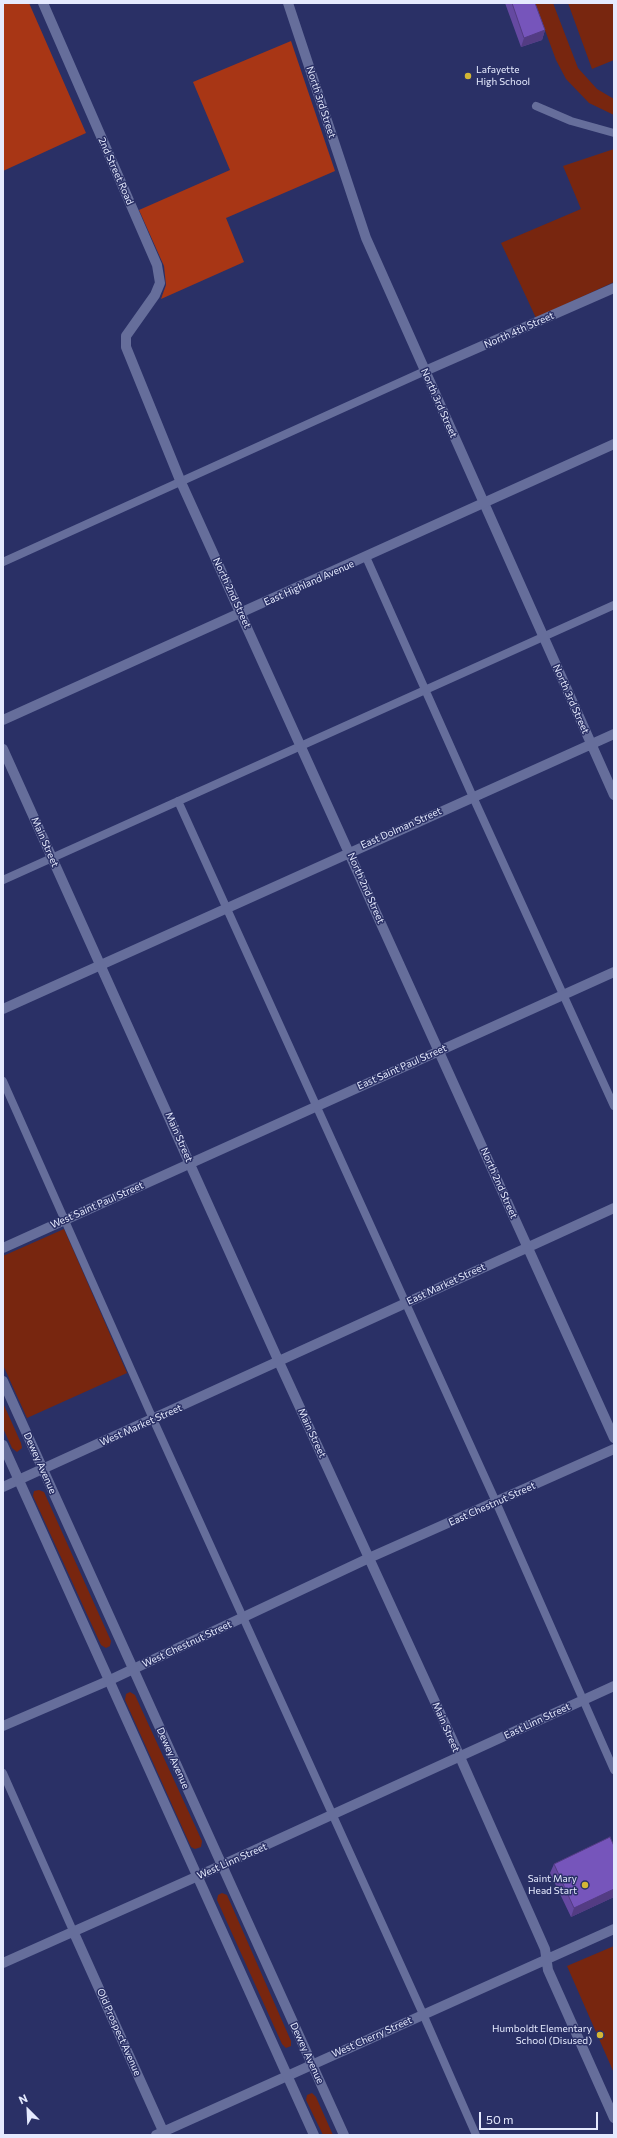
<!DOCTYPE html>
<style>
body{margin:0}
#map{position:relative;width:617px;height:2138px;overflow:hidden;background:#2a3066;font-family:Commissioner,sans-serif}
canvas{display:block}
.frame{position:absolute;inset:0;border:4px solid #e5eafe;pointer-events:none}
.north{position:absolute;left:8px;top:2090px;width:40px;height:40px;-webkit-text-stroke:3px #2a3066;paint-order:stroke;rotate:336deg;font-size:11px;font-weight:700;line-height:16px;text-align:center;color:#e5eafe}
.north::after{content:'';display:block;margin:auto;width:14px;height:18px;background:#e5eafe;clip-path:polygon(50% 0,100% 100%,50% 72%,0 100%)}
.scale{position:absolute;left:479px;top:2112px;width:119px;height:18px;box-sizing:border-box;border:2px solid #e5eafe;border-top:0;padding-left:5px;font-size:12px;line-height:14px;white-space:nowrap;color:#e5eafe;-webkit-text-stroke:3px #2a3066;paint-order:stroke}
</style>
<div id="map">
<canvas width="617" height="2138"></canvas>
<div class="frame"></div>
<div class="north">N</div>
<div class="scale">50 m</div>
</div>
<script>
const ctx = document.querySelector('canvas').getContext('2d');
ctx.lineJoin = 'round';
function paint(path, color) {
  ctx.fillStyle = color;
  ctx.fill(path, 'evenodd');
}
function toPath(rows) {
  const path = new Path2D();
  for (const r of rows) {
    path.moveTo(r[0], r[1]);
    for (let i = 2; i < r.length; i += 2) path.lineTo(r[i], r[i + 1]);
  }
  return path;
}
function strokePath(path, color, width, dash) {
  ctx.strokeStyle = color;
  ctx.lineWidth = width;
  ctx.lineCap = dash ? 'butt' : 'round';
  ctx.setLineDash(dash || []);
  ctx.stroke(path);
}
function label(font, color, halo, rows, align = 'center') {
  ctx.font = font + ' Commissioner,sans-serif';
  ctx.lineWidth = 3;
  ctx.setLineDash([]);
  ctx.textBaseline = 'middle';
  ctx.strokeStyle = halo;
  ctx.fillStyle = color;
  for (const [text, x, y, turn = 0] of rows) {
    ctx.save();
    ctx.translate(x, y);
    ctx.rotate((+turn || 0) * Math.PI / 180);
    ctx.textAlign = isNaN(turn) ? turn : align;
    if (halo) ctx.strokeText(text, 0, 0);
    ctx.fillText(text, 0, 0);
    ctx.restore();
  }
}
paint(toPath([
 [535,3,553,3,578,68,597,89,614,99,614,115,589,103,566,79,556,60],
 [568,3,614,3,614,60,592,69],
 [614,149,614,282,536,318,501,243,581,209,563,166],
 [64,1229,127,1373,27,1418,3,1365,3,1256],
 [3,1403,21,1443,22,1448,17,1452,12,1448,3,1428],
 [39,1490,44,1492,111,1641,110,1646,106,1648,101,1645,33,1496,34,1491],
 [130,1692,135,1695,202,1841,201,1847,195,1849,191,1847,125,1700,126,1694],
 [222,1893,227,1895,291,2041,291,2046,286,2048,282,2044,217,1900,218,1895],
 [614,1946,614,2073,567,1966],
 [312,2093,316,2097,333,2135,323,2135,306,2100,307,2095]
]), '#78260f');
paint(toPath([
 [3,3,29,3,86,133,3,171],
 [291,41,335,171,226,218,244,262,161,299,166,285,164,266,139,210,230,170,193,82]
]), '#a83615');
strokePath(toPath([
 [536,106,571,121,614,133],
 [366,557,473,797,614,1106],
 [3,562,425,371],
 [178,801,496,1502,614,1770],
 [3,880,614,605],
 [3,1081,153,1419,423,2014,476,2135],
 [3,1773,74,1933]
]), '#666e9b', 8);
strokePath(toPath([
 [43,3,157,265,160,283,155,295,126,336,126,347,180,480,614,1438],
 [288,3,366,238,614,795],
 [425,371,614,288],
 [3,749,279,1362,452,1739,545,1949,548,1970,614,2118],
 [3,1009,614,734],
 [3,1248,614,972],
 [3,1487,614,1208],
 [3,1726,110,1680,369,1558,614,1449],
 [74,1933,163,2131],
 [3,1963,198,1876],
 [156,2135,614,1929]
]), '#666e9b', 10);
strokePath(toPath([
 [3,720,614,444],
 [3,1381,344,2135],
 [3,1445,314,2135],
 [198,1876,614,1686]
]), '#666e9b', 10);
paint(toPath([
 [505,3,535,3,545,30,542,40,521,47],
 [614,1846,614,1897,571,1917,550,1873,554,1864]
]), '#6549a1');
paint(toPath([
 [545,30,542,40,521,47,524,38],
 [614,1889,614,1897,571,1917,574,1908]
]), '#533c83');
const building = toPath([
 [512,3,535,3,545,30,524,38,512,3],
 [610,1837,614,1846,614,1889,574,1908,554,1864,610,1837]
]);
paint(building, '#7655bb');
strokePath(building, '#533c83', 1);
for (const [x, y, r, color] of [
 [468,76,4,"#d3b635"],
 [585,1885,4,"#d3b635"],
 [600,2035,4,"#d3b635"]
]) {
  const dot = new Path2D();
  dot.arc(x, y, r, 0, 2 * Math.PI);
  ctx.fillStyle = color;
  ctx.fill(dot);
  strokePath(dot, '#2a3066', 1.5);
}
label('10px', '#e5eafe', '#2a3066', [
 ["Lafayette",476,70,"left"],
 ["High School",476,82,"left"],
 ["Saint Mary",577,1879],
 ["Head Start",577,1891],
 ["Humboldt Elementary",592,2029],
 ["School (Disused)",592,2041]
], 'right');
label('10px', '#e5eafe', '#2a3066', [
 ["North 3rd Street",321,102,72],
 ["2nd Street Road",116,171,66],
 ["North 4th Street",519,330,-24],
 ["North 3rd Street",439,403,66],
 ["East Highland Avenue",309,583,-24],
 ["North 2nd Street",232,593,65],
 ["North 3rd Street",571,699,66],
 ["East Dolman Street",401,828,-24],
 ["Main Street",45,842,66],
 ["North 2nd Street",366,888,66],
 ["East Saint Paul Street",402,1067,-24],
 ["Main Street",179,1137,66],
 ["North 2nd Street",499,1183,66],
 ["West Saint Paul Street",97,1205,-24],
 ["East Market Street",446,1284,-25],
 ["West Market Street",141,1425,-24],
 ["Main Street",312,1433,65],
 ["Dewey Avenue",40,1463,66],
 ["East Chestnut Street",492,1504,-24],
 ["West Chestnut Street",187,1644,-25],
 ["East Linn Street",537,1721,-25],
 ["Main Street",446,1727,66],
 ["Dewey Avenue",173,1758,66],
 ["West Linn Street",232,1861,-24],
 ["Old Prospect Avenue",119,2032,66],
 ["West Cherry Street",372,2037,-24],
 ["Dewey Avenue",307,2053,65]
]);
</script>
